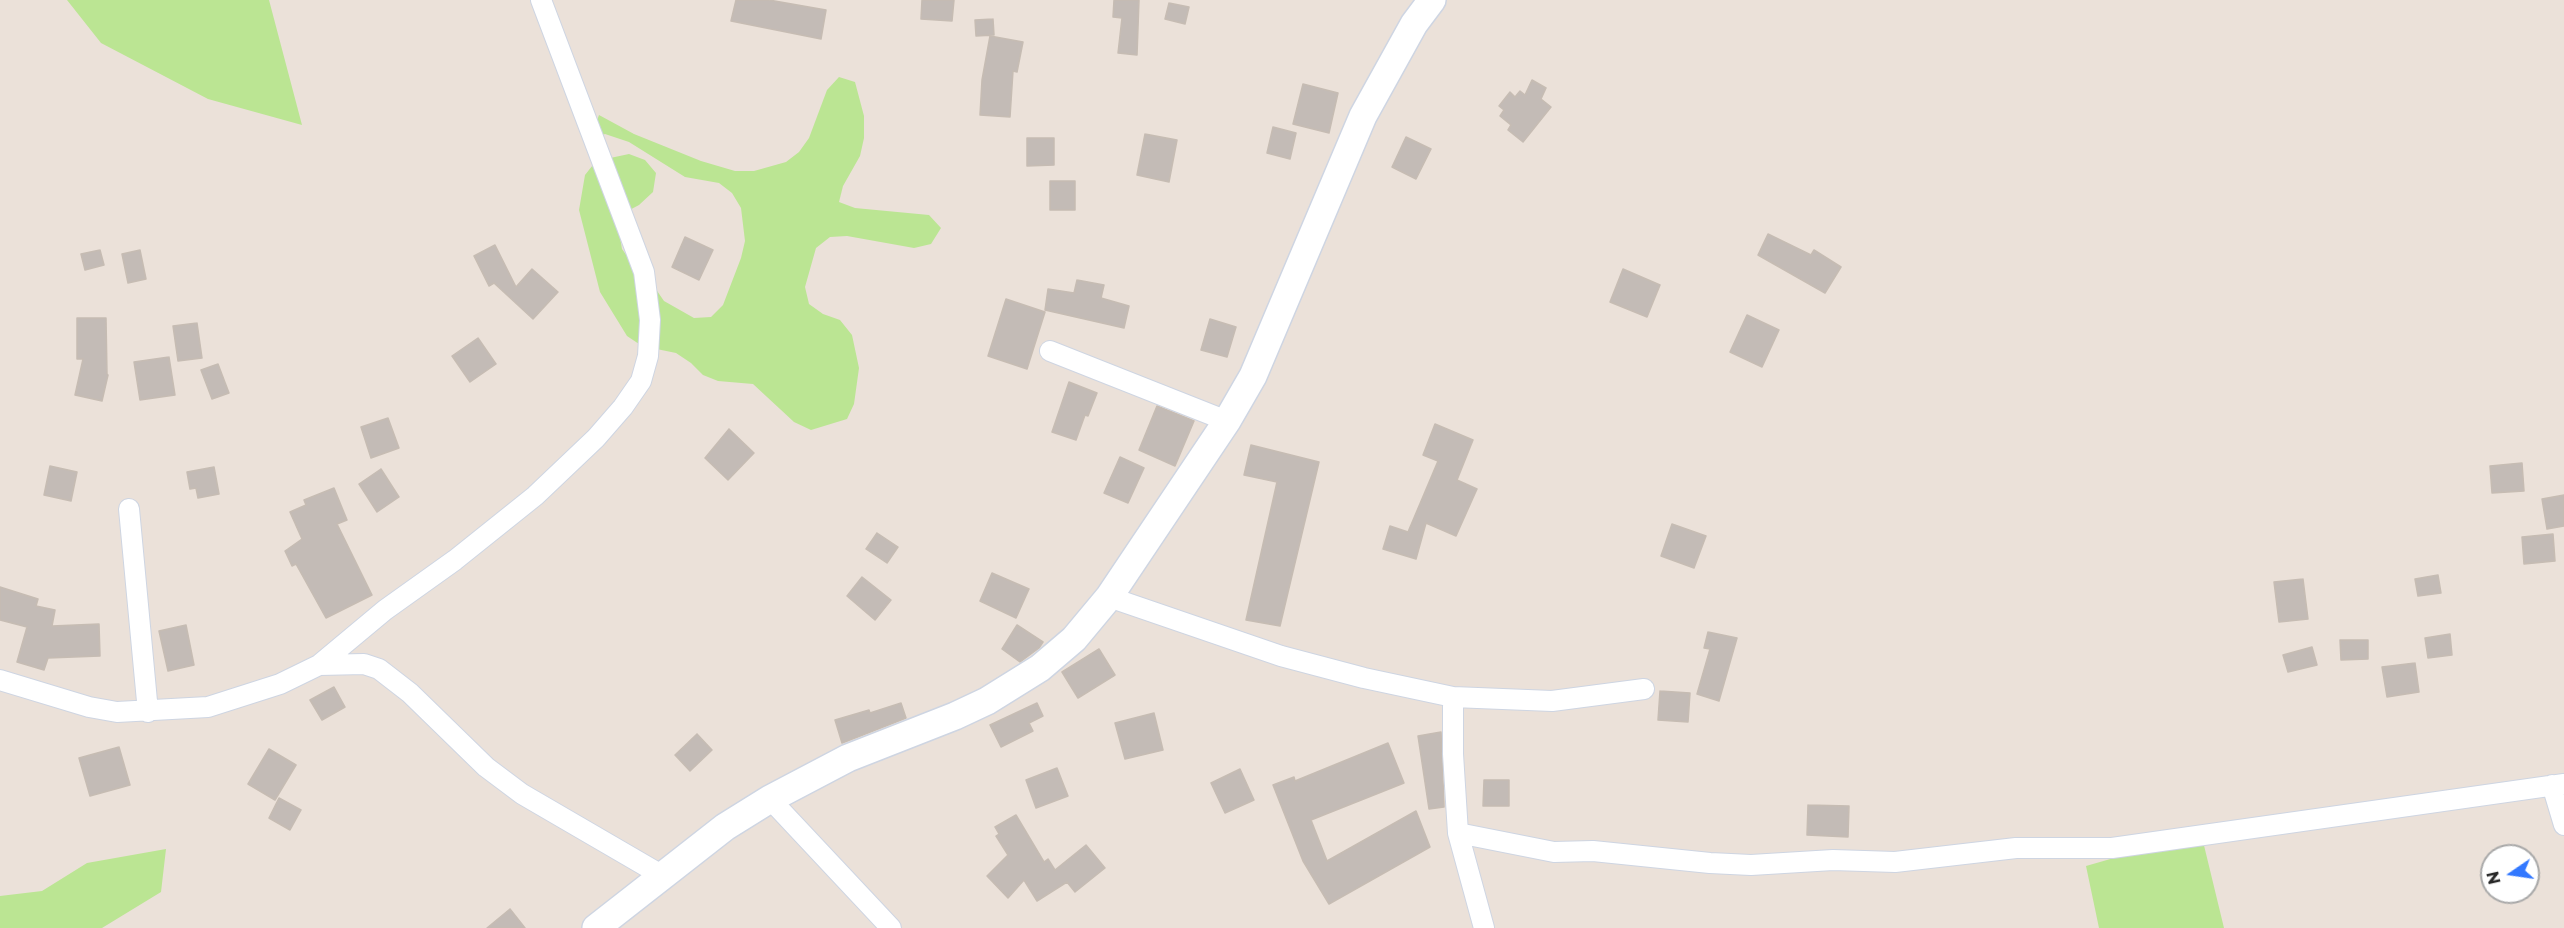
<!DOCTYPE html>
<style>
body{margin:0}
#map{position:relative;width:2564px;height:928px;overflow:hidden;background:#ebe1d9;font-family:Montserrat,sans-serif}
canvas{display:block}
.north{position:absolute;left:2480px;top:844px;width:60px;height:60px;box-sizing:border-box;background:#fff;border:2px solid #a9a9a9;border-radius:50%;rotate:257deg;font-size:16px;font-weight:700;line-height:24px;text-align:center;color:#282828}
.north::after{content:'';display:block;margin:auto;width:21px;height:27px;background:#3278ff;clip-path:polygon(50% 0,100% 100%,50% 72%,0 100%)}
</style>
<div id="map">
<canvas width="2564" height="928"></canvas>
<div class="north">N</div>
</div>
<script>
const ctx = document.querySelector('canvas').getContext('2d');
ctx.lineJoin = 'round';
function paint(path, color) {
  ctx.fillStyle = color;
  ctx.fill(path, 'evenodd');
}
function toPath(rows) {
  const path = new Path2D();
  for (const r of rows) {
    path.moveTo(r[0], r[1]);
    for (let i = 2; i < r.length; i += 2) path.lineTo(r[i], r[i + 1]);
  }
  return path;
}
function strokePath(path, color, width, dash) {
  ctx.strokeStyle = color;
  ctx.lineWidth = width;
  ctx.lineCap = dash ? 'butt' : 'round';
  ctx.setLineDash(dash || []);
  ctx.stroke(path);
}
paint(toPath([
 [67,0,269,0,302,125,208,99,101,43],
 [839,77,855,82,864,116,864,138,860,156,843,186,839,202,855,208,929,215,941,228,931,244,914,248,847,236,830,237,816,248,805,287,809,304,823,314,840,320,852,335,859,368,854,404,847,419,811,430,794,422,753,384,718,381,703,375,691,363,676,353,642,346,627,336,600,292,579,210,585,175,596,161,629,154,645,160,656,173,653,192,639,205,622,214,619,231,622,249,632,263,644,272,664,301,694,318,711,317,723,305,741,258,745,241,741,208,732,193,719,183,685,177,629,142,605,134,600,136,594,129,599,115,634,134,701,161,735,171,754,171,786,162,799,152,809,138,827,90],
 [2201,833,2224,928,2099,928,2086,866],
 [166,849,161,892,102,928,0,928,0,896,42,891,87,863]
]), '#bbe593');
const building = toPath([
 [736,0,769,0,826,10,821,39,731,21,736,0],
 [922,0,954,0,952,21,921,19,922,0],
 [1114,0,1139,0,1137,55,1118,53,1122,18,1113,17,1114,0],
 [1169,3,1189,7,1185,24,1165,19,1169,3],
 [993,19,994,35,976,36,975,20,993,19],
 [990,36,1023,42,1017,72,1013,71,1010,117,980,115,982,80,990,36],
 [1532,80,1546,88,1541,99,1551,107,1523,142,1508,130,1511,125,1500,116,1504,110,1499,106,1510,92,1515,97,1520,91,1525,95,1532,80],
 [1303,84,1338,93,1329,133,1293,124,1303,84],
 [1273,127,1296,133,1290,159,1267,153,1273,127],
 [1145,134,1177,140,1169,182,1137,175,1145,134],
 [1406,137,1431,149,1416,179,1392,167,1406,137],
 [1027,138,1054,138,1054,165,1027,166,1027,138],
 [1050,181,1075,181,1075,210,1050,210,1050,181],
 [1768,234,1811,255,1814,250,1841,267,1825,293,1758,255,1768,234],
 [685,237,713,250,699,280,672,267,685,237],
 [495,245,516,287,532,269,558,292,533,319,494,283,489,286,474,256,495,245],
 [100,250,104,265,85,270,81,254,100,250],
 [140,250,146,279,128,283,122,254,140,250],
 [1623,269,1660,285,1647,317,1610,302,1623,269],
 [1077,280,1104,285,1101,298,1129,306,1124,328,1045,310,1048,289,1074,293,1077,280],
 [1006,299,1045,312,1027,369,988,356,1006,299],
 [1747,315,1779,330,1762,367,1730,352,1747,315],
 [77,318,106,318,107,374,108,375,102,401,75,395,83,359,77,359,77,318],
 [1210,319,1236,327,1227,357,1201,350,1210,319],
 [197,323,202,358,178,361,173,326,197,323],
 [478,338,496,364,470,382,452,356,478,338],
 [169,357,175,395,140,400,134,362,169,357],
 [218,364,229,393,212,399,201,370,218,364],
 [1069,382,1097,393,1088,416,1085,415,1076,440,1052,432,1069,382],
 [1157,406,1194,421,1175,466,1139,450,1157,406],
 [388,418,399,448,371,458,361,427,388,418],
 [1435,424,1473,440,1457,480,1477,489,1456,536,1426,523,1416,559,1383,549,1390,526,1408,532,1438,461,1423,455,1435,424],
 [729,429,754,453,728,480,705,458,729,429],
 [1251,445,1319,462,1280,626,1246,620,1277,482,1244,475,1251,445],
 [1120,457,1144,468,1128,503,1104,493,1120,457],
 [2522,463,2524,491,2492,493,2490,466,2522,463],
 [50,466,77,472,71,501,44,495,50,466],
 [214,467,219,494,198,498,196,488,190,489,187,472,214,467],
 [381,469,399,497,377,512,359,484,381,469],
 [334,488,347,520,337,524,372,595,326,618,296,564,292,566,285,551,302,539,290,512,306,505,304,500,334,488],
 [2564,495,2564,526,2547,529,2542,499,2564,495],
 [1672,524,1706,536,1694,568,1661,556,1672,524],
 [877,533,898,547,887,563,866,549,877,533],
 [2553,534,2555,561,2524,564,2522,537,2553,534],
 [992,573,1029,589,1016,618,980,601,992,573],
 [2438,575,2441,593,2418,596,2415,579,2438,575],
 [862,577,891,600,875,620,847,596,862,577],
 [2303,579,2308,619,2279,622,2274,582,2303,579],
 [0,587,38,599,36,606,55,610,52,626,99,624,100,656,48,658,44,670,17,662,27,627,0,620,0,587],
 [186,625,194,665,168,671,159,631,186,625],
 [1017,625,1043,642,1039,648,1020,662,1002,649,1017,625],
 [1708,632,1737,638,1719,701,1697,694,1710,649,1704,648,1708,632],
 [2450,634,2452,655,2428,658,2425,638,2450,634],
 [2340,640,2368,640,2368,659,2341,660,2340,640],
 [2312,647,2317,665,2288,672,2283,655,2312,647],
 [1099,649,1115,675,1078,698,1062,672,1099,649],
 [2415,663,2419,692,2387,697,2382,667,2415,663],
 [334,687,345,707,322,720,310,700,334,687],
 [1660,691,1690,693,1688,722,1658,720,1660,691],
 [901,703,906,718,842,743,835,720,869,710,870,713,901,703],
 [1037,703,1043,716,1029,723,1033,731,1001,747,990,725,1037,703],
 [1154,713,1163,750,1125,759,1115,723,1154,713],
 [1441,732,1444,807,1429,809,1418,736,1441,732],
 [697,734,712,750,690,771,675,755,697,734],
 [1388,743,1404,783,1311,820,1327,861,1416,811,1430,847,1329,904,1303,861,1273,785,1294,777,1295,781,1388,743],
 [119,747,130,785,90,796,79,758,119,747],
 [269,749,296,765,275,800,248,784,269,749],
 [1057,768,1068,796,1036,808,1026,780,1057,768],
 [1240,769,1254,800,1225,813,1211,783,1240,769],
 [1484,780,1509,780,1509,806,1483,806,1484,780],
 [279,798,301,810,290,830,269,818,279,798],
 [1808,805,1849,806,1848,837,1807,835,1808,805],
 [1016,815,1044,862,1048,859,1055,870,1086,845,1105,868,1075,892,1067,882,1037,901,1024,880,1008,898,987,876,1008,855,996,836,999,834,995,827,1016,815],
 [510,909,525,928,487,928,510,909]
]);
paint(building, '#c3bbb6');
strokePath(building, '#c6bcb3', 1.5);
const street = toPath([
 [1050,351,1227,421],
 [129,509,148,712],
 [1109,597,1281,656,1364,678,1453,697,1552,701,1644,689],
 [319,665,364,664,379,669,410,693,486,767,522,794,663,876],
 [0,680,89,707,117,712,208,707,280,684,319,665,385,610,455,560,535,496,596,438,623,407,641,381,648,356,650,320,644,272,541,0],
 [1453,697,1453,754,1458,833,1484,928],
 [2552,785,2564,825],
 [770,799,891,928],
 [1458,833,1554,852,1593,851,1710,863,1751,865,1833,860,1895,862,2016,848,2112,848,2564,784]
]);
const secondary = toPath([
 [596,928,725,827,770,799,848,758,955,716,987,701,1040,668,1074,639,1109,597,1227,421,1253,376,1363,116,1414,24,1432,0]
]);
strokePath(street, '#ced5e2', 22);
strokePath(secondary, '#ced5e2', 30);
strokePath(street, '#fff', 20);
strokePath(secondary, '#fff', 27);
</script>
